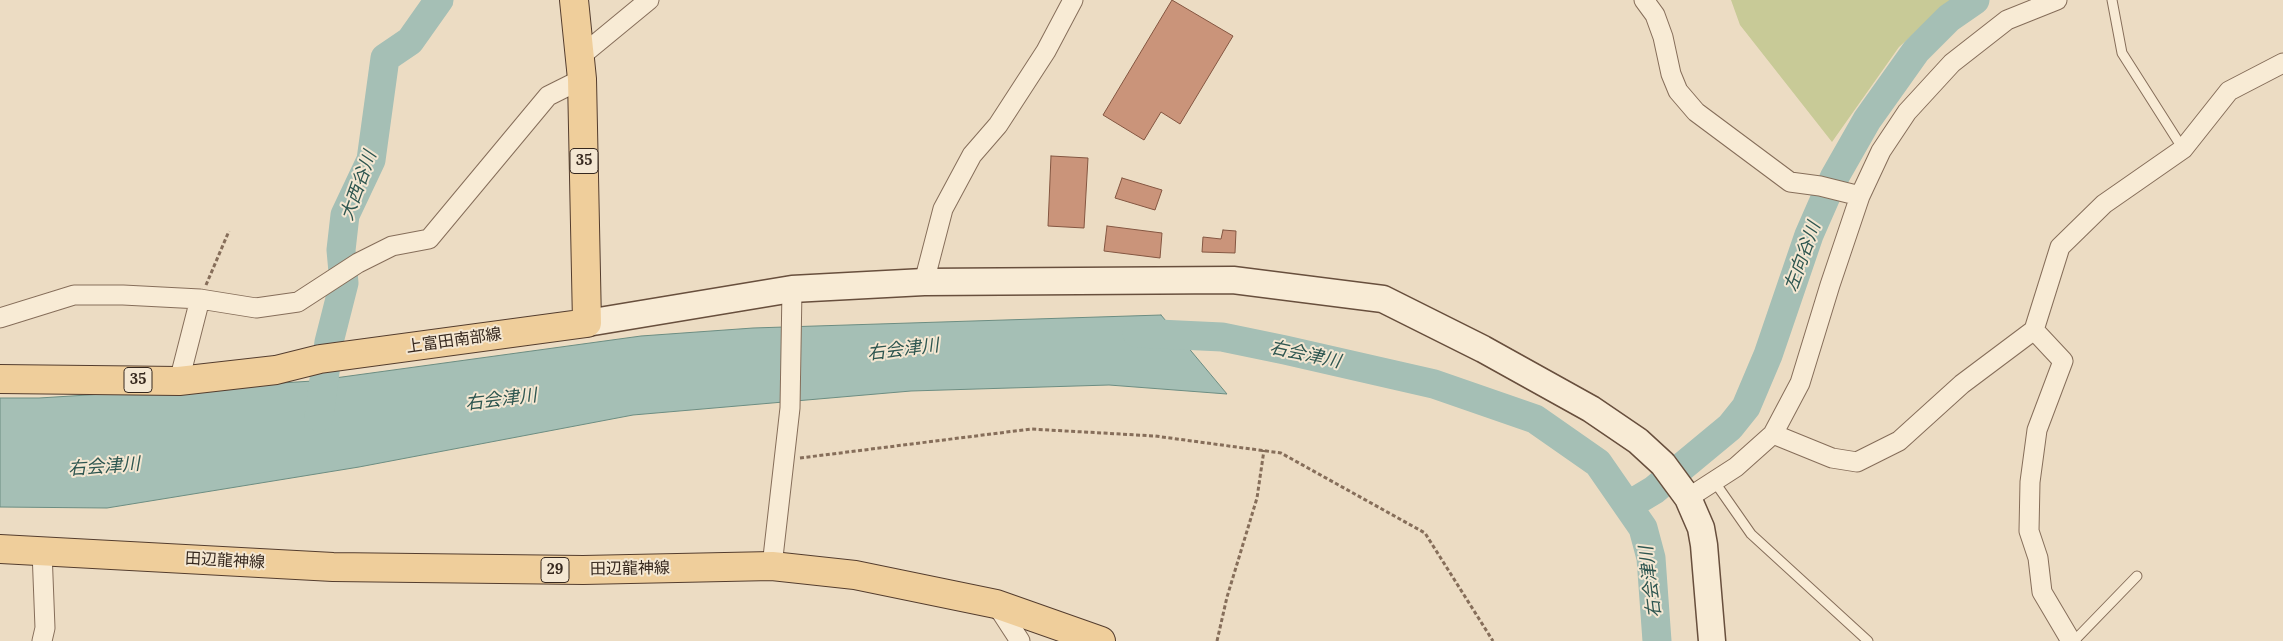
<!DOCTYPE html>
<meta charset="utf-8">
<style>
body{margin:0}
canvas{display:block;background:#ecdcc3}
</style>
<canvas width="2283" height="641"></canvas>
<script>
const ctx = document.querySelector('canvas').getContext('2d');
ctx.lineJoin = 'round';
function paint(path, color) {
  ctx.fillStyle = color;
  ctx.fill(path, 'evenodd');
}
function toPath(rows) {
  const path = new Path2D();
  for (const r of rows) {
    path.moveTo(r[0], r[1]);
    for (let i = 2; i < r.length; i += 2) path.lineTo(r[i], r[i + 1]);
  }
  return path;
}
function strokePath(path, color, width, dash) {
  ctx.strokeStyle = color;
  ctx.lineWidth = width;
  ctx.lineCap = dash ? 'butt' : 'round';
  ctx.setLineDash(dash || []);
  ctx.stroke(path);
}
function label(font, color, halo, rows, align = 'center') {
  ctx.font = font + ' Lora,"Noto Sans JP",serif';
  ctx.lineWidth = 4;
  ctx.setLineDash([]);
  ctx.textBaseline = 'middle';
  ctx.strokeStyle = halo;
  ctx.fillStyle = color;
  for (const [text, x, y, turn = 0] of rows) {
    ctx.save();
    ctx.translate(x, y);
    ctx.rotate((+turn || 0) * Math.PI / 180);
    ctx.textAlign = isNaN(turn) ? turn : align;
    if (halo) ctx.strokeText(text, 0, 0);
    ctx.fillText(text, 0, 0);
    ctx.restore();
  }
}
paint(toPath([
 [1731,0,1951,0,1899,47,1832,142,1740,25]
]), '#c8ca97');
const water = toPath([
 [1161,315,1227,394,1109,385,911,391,633,415,359,467,107,508,0,507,0,398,39,398,313,381,641,336,753,328,1161,315]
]);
paint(water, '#a5bfb5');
strokePath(water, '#6c8d82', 1);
strokePath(toPath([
 [1137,333,1222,337,1285,350,1434,384,1535,419,1598,463,1643,528,1651,558,1657,641],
 [319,417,329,342,344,283,341,250,345,215,371,160,385,58,410,41,439,0],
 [1629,505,1654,490,1730,427,1746,407,1768,355,1809,235,1834,178,1867,120,1916,51,1949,18,1975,0]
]), '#a5bfb5', 29);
const building = toPath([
 [1172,0,1233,36,1180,124,1161,112,1144,140,1103,115,1172,0],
 [1051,156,1088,158,1084,228,1048,226,1051,156],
 [1122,178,1162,190,1155,210,1115,198,1122,178],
 [1107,226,1162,233,1160,258,1104,251,1107,226],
 [1223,230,1236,231,1235,253,1202,252,1203,237,1221,239,1223,230]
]);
paint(building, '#ca947a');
strokePath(building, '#845641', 1);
const lane = toPath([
 [2112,0,2122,53,2183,149],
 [1714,481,1751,534,1868,641],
 [2074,641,2137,576]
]);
const street = toPath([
 [1644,0,1655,15,1663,37,1671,74,1678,91,1696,112,1790,182,1820,186,1860,196],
 [581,56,649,0],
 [924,282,943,209,972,155,998,125,1046,51,1073,0],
 [0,318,74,295,123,295,200,299,256,308,298,302,358,263,392,246,429,239,548,96,582,79],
 [2034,330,2063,361,2037,430,2030,482,2029,531,2038,558,2042,592,2071,641],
 [179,381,200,299],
 [1773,434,1832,458,1857,462,1899,441,1962,384,2034,330,2060,247,2104,204,2183,149,2229,91,2283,63],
 [1688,498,1736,467,1773,434,1800,383,1830,285,1860,196,1881,151,1907,112,1952,63,2007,20,2057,0],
 [42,551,45,628,42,641],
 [772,566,790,408,792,289],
 [996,604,1020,641]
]);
const secondary = toPath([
 [587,323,792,289,924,282,1233,280,1383,299,1483,349,1591,409,1638,441,1663,464,1688,498,1701,528,1704,545,1712,641]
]);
const primary = toPath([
 [0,379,179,381,276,370,320,359,587,323,582,79,574,0],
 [0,549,333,567,583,570,772,566,855,575,996,604,1101,641]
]);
strokePath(lane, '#866e5a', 11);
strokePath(street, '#866e5a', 21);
strokePath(secondary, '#684f3d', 29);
strokePath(primary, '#543d2e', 30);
strokePath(toPath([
 [206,285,229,231],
 [800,458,1031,429,1155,436,1281,453,1425,533,1493,641],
 [1217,641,1227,597,1257,498,1264,450]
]), '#866e5a', 3, [4, 2.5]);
strokePath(lane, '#f8ebd5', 9);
strokePath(street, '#f8ebd5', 19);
strokePath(secondary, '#f8ebd5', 26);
strokePath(primary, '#efce9b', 28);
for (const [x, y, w] of [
 [584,161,28],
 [138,380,28],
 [555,570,28]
]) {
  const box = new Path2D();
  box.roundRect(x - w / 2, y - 12.5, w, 25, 4);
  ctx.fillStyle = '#f4e7d2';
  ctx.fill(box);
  strokePath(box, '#36281e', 1);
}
label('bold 15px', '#36281e', null, [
 ["35",584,161],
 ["35",138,380],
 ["29",555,570]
]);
label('16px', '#36281e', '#f4e7d2', [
 ["上富田南部線",454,341,-8],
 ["田辺龍神線",225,561,3],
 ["田辺龍神線",630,569,-1]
]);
label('italic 18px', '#2e5650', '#f4e7d2', [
 ["大西谷川",359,186,-70],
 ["左向谷川",1803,257,-70],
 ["右会津川",903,350,-7],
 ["右会津川",1305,355,12],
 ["右会津川",501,400,-7],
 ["右会津川",104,467,-4],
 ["右会津川",1651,582,-97]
]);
</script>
